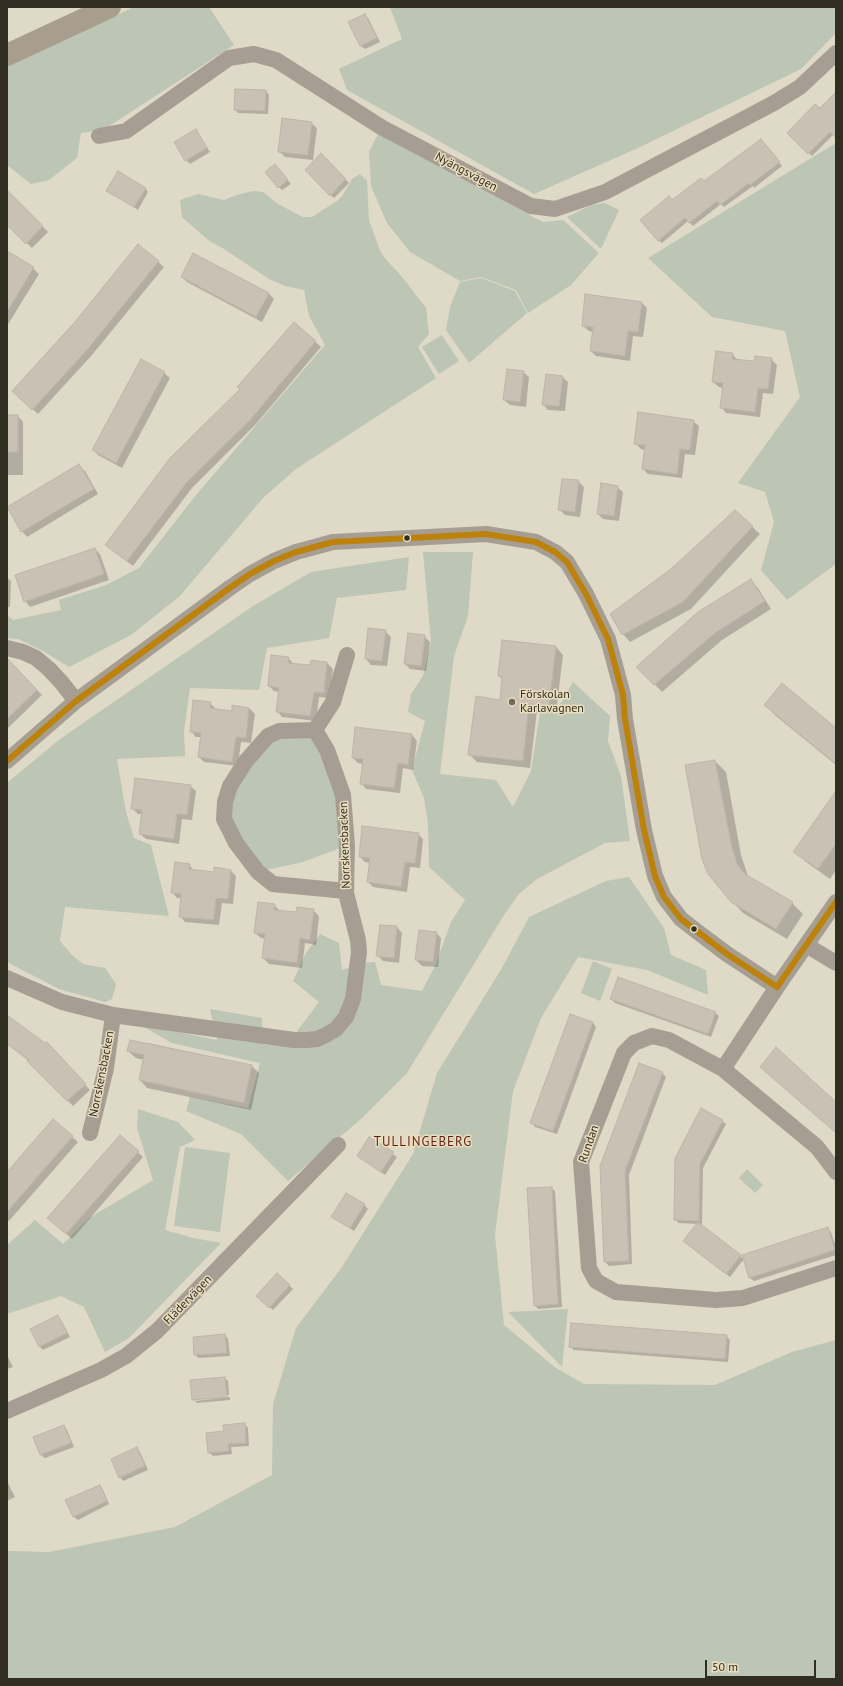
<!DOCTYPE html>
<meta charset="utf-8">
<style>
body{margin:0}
#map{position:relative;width:843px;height:1686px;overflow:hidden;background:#dfd9c8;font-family:"PT Sans",sans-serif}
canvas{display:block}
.frame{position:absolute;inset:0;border:8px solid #322d21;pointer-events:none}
.scale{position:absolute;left:705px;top:1660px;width:111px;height:18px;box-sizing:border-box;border:2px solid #322d21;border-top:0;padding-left:5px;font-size:12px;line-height:14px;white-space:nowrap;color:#322d21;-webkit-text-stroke:3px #e9debe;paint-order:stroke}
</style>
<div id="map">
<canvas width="843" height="1686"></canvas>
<div class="frame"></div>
<div class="scale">50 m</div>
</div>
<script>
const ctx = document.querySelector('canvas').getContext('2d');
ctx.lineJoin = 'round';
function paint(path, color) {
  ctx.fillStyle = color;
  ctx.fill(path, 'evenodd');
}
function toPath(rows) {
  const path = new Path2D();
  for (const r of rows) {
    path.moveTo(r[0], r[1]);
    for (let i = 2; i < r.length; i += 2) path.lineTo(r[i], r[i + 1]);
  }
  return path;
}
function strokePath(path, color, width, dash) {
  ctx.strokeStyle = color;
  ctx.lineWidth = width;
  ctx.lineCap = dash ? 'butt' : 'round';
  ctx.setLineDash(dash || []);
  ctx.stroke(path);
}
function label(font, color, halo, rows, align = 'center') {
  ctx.font = font + ' "PT Sans",sans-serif';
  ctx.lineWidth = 3;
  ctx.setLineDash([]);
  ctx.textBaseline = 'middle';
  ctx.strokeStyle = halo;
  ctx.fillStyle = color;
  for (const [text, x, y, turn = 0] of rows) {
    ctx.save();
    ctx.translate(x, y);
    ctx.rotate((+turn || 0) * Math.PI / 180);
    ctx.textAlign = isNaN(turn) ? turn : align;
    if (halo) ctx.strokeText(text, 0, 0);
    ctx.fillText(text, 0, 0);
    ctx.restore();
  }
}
paint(toPath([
 [134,7,209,7,234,45,103,130,81,133,77,158,49,180,31,184,7,165,7,67],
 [390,7,836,7,836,33,801,69,638,148,534,194,347,90,339,69,402,39],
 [381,128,531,207,529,215,543,222,563,220,599,253,571,285,528,313,516,290,481,277,460,281,410,252,387,223,371,186,369,152],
 [836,143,836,564,787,600,761,570,774,522,765,492,738,483,800,397,785,331,712,317,648,258],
 [360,174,367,181,369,220,379,248,383,256,403,278,426,308,429,334,418,347,436,378,296,469,263,498,180,596,131,635,69,667,43,651,18,639,7,638,7,615,13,620,61,610,59,600,106,585,139,568,196,495,325,345,309,316,304,290,285,286,269,279,224,249,208,240,182,217,180,200,198,194,224,200,234,196,244,193,254,191,263,192,278,204,303,217,312,217,337,201,343,195,352,179],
 [605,203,619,210,601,249,567,217,591,205],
 [481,278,515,291,527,313,469,363,446,330,450,307,460,282],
 [442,335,459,361,439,374,422,347],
 [423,552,473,552,468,616,454,656,440,774,496,780,513,807,531,771,540,712,555,713,573,682,610,716,608,741,621,776,630,841,605,843,537,879,519,894,504,915,407,1073,361,1119,288,1181,241,1134,186,1111,190,1097,248,1108,260,1063,172,1043,139,1024,217,1040,210,1009,262,1018,263,1044,286,1046,319,1002,293,981,306,953,320,934,339,943,342,970,364,963,375,962,381,985,422,991,436,964,451,922,465,900,429,867,428,823,424,798,412,770,425,721,408,712,411,694,423,676,431,641],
 [409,557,406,590,337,598,329,638,267,648,259,690,190,688,184,731,185,756,117,759,126,812,134,838,151,845,169,916,65,907,60,941,72,955,83,964,105,968,116,984,112,999,105,1002,59,989,7,962,7,783,60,739,253,606,311,572],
 [299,734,315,740,340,799,343,847,303,862,266,870,231,824,233,789,269,741],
 [629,877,664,928,671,955,706,970,708,995,647,970,578,957,541,1018,513,1091,495,1235,504,1325,556,1368,584,1384,715,1385,792,1352,836,1340,836,1679,7,1679,7,1551,49,1552,175,1527,272,1475,273,1404,296,1328,342,1267,413,1154,437,1073,502,968,529,917,606,881],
 [593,961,612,969,600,1001,581,993],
 [138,1109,178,1122,195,1140,180,1147,165,1230,193,1238,221,1243,129,1338,105,1352,84,1307,61,1296,7,1314,7,1245,35,1220,63,1244,89,1218,153,1180,137,1128],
 [185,1147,230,1153,220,1232,174,1226],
 [747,1169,763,1185,755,1193,739,1178],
 [568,1309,562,1367,508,1312]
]), '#bdc5b4');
paint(toPath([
 [365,15,368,18,380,42,365,49,361,46,350,22],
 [266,91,269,95,268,114,238,113,235,109],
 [836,93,836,136,834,134,812,156,788,133,820,110],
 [311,123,317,128,313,160,285,157,279,151],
 [196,130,210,152,190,164,186,160],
 [765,144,782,166,754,188,753,186,724,207,721,204,693,226,688,221,662,243,658,240,672,201],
 [321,155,349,183,334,198,306,170],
 [278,168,291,184,282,190,279,187],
 [145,188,148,192,138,210,107,190],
 [7,191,48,232,32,248,7,224],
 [138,245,164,267,92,355,38,414,19,396],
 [194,254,269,294,274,299,262,322,187,282,182,277],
 [11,255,33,268,39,274,7,326,7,261],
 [642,303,647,308,643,337,633,336,630,361,596,356,591,351,593,332,589,331,583,326],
 [294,323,321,347,256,424,192,488,133,566,112,550],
 [732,354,738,360,755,362,771,359,777,365,773,394,763,393,760,417,726,413,721,407,723,388,719,387,713,382],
 [523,372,529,377,526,407,510,405,504,400],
 [164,373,170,378,122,468,98,455,93,449],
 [562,377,568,382,565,411,548,410,543,404],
 [7,416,18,416,23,422,23,475,7,475],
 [693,421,699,426,695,455,685,454,682,478,648,474,643,469,645,450,641,449,635,443],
 [79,466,85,471,98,494,27,537,22,531],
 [578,481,584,487,580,517,565,515,559,509],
 [617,487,623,492,619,521,603,519,598,514],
 [735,511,760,534,691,609,630,642,623,634,672,570],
 [95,549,100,554,109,580,30,607,25,601],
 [7,578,11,581,10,607,7,607],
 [751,581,758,588,771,609,722,640,662,692,638,667],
 [385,631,391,637,387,666,371,665,366,659],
 [424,636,430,642,426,671,410,669,405,664],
 [503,641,556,647,563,655,556,713,537,711,530,768,477,762,469,754,501,701,503,680,499,676],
 [288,658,294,664,311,666,311,661,327,663,333,669,329,698,319,697,316,721,282,717,277,711,279,692,274,691,269,686],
 [9,661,42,695,7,729,7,663],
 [210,703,216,709,233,712,233,707,249,708,255,714,251,743,241,742,238,766,204,762,199,757,201,737,196,737,191,731],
 [765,705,836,729,836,765,776,716],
 [412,735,417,741,413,770,403,768,400,793,366,789,361,783,363,764,358,763,353,758],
 [715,761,726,772,741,855,748,876,792,903,803,914,787,939,743,913,732,901],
 [190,786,196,791,192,820,182,819,179,844,146,839,140,834,142,814,138,814,132,808],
 [836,793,836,870,830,879,806,862,795,851],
 [418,834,423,839,420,868,410,867,407,892,373,887,368,882,370,863,365,862,360,857],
 [189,865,195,871,215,873,230,870,236,876,233,904,222,903,219,925,185,922,180,916,182,898,177,898,172,892],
 [274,905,280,911,297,913,313,910,319,916,316,945,305,943,302,968,269,964,263,958,266,939,261,938,255,933],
 [397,927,402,933,399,963,383,961,377,955],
 [436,933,441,938,438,967,422,966,416,960],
 [611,999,715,1013,719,1016,711,1037,615,1003],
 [571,1015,593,1023,596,1027,557,1134,535,1127,532,1123],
 [7,1016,52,1049,90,1090,73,1106,29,1061,7,1044],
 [148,1043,252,1066,259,1073,251,1110,147,1088,140,1080,144,1060,136,1058,128,1051,148,1045],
 [662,1073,666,1077,629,1175,632,1264,609,1266,605,1262,601,1167],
 [53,1121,78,1142,9,1221,7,1219,7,1174],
 [722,1121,726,1124,703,1168,702,1224,699,1224,744,1259,730,1277,688,1245,699,1224,679,1223,675,1220,676,1159],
 [370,1138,397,1157,385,1175,358,1156],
 [138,1152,143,1157,72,1239,54,1223],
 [551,1188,555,1191,562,1307,538,1309,535,1305],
 [364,1205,368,1209,354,1231,332,1216],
 [827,1228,831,1232,836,1247,836,1255,754,1281,750,1278,743,1255],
 [277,1274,293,1289,273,1310,258,1296],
 [58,1317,61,1320,70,1337,43,1350,40,1347,31,1330],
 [225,1335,228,1339,230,1356,199,1358,195,1355],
 [726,1336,730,1340,728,1362,574,1350,570,1347],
 [7,1355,13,1367,7,1369],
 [224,1378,228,1381,229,1395,195,1399,195,1401,230,1397,230,1400,197,1403,193,1399],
 [244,1424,248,1428,249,1446,231,1447,232,1454,213,1456,209,1452,225,1432],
 [64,1426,67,1430,74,1447,45,1458,41,1455,34,1438],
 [136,1448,140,1452,148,1470,123,1481,120,1477],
 [7,1481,15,1497,7,1501],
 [100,1486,103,1490,109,1504,78,1520,74,1517,67,1501]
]), '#0003');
const building = toPath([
 [365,14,377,38,360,46,348,22,365,14],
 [235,89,266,90,265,111,234,110,235,89],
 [836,92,836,138,830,132,808,154,787,133,815,104,820,108,836,92],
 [282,118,312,122,308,155,278,152,282,118],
 [196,129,207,148,185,161,174,142,196,129],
 [761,139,780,162,750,185,749,183,720,205,717,201,689,223,685,218,658,241,640,220,669,196,672,200,701,178,704,181,761,139],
 [321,153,346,179,330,196,305,170,321,153],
 [275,164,288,180,278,188,265,172,275,164],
 [118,171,146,188,134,207,106,191,118,171],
 [7,190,43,226,26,244,7,225,7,190],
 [138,244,159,261,87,350,32,410,12,391,74,323,138,244],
 [7,251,34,267,7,312,7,251],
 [193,253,269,293,256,317,181,277,193,253],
 [585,294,642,302,638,332,628,331,625,356,590,351,593,327,582,326,585,294],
 [294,322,316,341,251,419,187,482,127,561,105,545,170,458,240,389,237,387,294,322],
 [716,351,733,353,732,359,754,361,755,356,772,358,768,389,758,388,755,412,720,408,723,383,712,382,716,351],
 [141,359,165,372,116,463,92,450,141,359],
 [507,369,524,371,520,402,503,400,507,369],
 [546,374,563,376,559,406,542,405,546,374],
 [638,412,694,420,690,450,680,449,677,474,642,469,645,445,634,444,638,412],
 [7,415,18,415,18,452,7,452,7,415],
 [79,464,94,489,21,532,7,507,79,464],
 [562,479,579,480,575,512,558,510,562,479],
 [601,483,618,486,614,516,597,514,601,483],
 [735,510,753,526,683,602,622,635,610,614,671,569,735,510],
 [95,548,104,574,24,602,15,575,95,548],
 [751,579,765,601,715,633,654,685,636,667,698,612,751,579],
 [368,628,386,630,382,661,365,659,368,628],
 [408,633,425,635,421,666,404,664,408,633],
 [502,640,556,646,549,706,529,704,523,761,468,755,476,696,500,700,502,677,498,676,502,640],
 [271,655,289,657,288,663,310,665,311,660,327,662,324,693,314,692,310,716,276,712,279,688,268,686,271,655],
 [7,658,37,690,7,719,7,658],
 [782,683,836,728,836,764,764,705,782,683],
 [193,700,211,702,210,708,232,711,232,705,249,708,246,738,236,737,232,762,198,757,201,733,190,732,193,700],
 [355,727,412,734,408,765,398,763,394,788,360,784,363,759,352,758,355,727],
 [715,760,731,843,737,864,745,874,793,902,776,929,731,902,708,874,702,859,685,765,715,760],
 [135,778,191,785,187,815,177,814,174,839,139,834,142,810,131,809,135,778],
 [836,791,836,844,818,869,793,852,836,791],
 [362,826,419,833,415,863,405,862,401,887,367,882,370,858,359,857,362,826],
 [175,862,190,864,189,869,214,872,214,867,231,870,228,899,216,898,214,920,179,917,181,894,171,893,175,862],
 [258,902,275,904,274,910,296,912,297,907,314,909,310,940,300,938,297,963,262,958,265,934,254,933,258,902],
 [380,925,397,926,394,958,376,956,380,925],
 [419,930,437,932,433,962,415,960,419,930],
 [618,977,716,1012,708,1034,610,999,618,977],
 [570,1014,593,1022,553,1131,530,1123,570,1014],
 [7,1015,45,1043,47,1042,86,1084,67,1101,27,1061,29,1060,7,1044,7,1015],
 [130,1040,252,1065,244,1103,139,1080,144,1055,127,1051,130,1040],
 [776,1047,836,1102,836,1133,760,1067,776,1047],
 [639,1063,663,1072,625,1171,629,1261,604,1262,600,1166,639,1063],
 [701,1108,723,1120,700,1164,699,1221,674,1220,675,1158,701,1108],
 [53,1119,73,1136,7,1212,7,1172,53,1119],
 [120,1135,139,1151,66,1234,47,1218,120,1135],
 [369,1137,394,1152,381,1172,357,1156,369,1137],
 [552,1187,558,1304,534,1306,527,1188,552,1187],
 [346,1193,365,1204,350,1228,331,1217,346,1193],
 [698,1222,741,1255,726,1274,683,1241,698,1222],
 [828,1227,835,1250,749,1278,742,1255,828,1227],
 [277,1273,290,1285,269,1308,256,1296,277,1273],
 [58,1315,67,1333,39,1347,30,1329,58,1315],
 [571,1323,727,1335,725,1359,569,1347,571,1323],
 [225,1334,227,1353,194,1355,193,1337,225,1334],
 [225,1377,227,1397,192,1400,190,1380,225,1377],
 [245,1423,246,1443,228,1444,229,1451,208,1453,206,1433,224,1431,223,1425,245,1423],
 [64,1425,71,1443,40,1455,33,1437,64,1425],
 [137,1447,145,1466,119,1478,111,1459,137,1447],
 [100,1485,107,1501,73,1517,65,1500,100,1485]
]);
paint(building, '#c9c1b4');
strokePath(building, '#bcb5a9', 1);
strokePath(toPath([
 [99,136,126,131,229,58,254,54,276,60,381,127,531,206,555,209,605,192,774,103,800,87,836,53],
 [7,648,23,652,36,658,49,669,62,683,76,701],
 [315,730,279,731,268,736,246,761,230,786,225,802,224,819,236,843,258,872,273,884,346,891],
 [7,761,76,701,231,587,250,574,274,561,296,552,333,542,486,534,536,542,555,552,567,562,586,594,608,639,623,695,625,719,644,830,655,876,664,897,681,919,699,933,727,954,777,987],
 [806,945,836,963],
 [7,978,62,1002,113,1015,294,1040,307,1040,317,1039,326,1035,336,1029,346,1017,353,999,359,952,358,940,346,893,347,846,343,795,327,750,315,730,333,702,347,655],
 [723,1069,777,987,836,902],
 [90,1133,106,1068,113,1015],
 [836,1172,817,1147,723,1069,669,1040,652,1036,634,1043,624,1053,581,1162,589,1268,596,1281,616,1292,716,1300,743,1298,836,1268],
 [7,1411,101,1370,126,1356,157,1331,338,1145]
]), '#a69e92', 16);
strokePath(toPath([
 [7,55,110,7]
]), '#a79e8e', 22);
strokePath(toPath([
 [7,761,76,701,231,587,250,574,274,561,296,552,333,542,486,534,536,542,555,552,567,562,586,594,608,639,623,695,625,719,644,830,655,876,664,897,681,919,727,954,777,987],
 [777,987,836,902]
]), '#bc820a', 6);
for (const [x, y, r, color] of [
 [407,538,3.5,"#322d21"],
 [512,702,4,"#6f695b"],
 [694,929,3.5,"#322d21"]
]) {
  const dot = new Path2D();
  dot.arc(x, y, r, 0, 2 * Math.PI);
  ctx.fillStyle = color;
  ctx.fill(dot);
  strokePath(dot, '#e9debe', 1.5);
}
label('12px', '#322d21', '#e9debe', [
 ["Nyängsvägen",466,172,28],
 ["Norrskensbacken",345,845,-92],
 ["Norrskensbacken",102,1074,-79],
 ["Rundan",589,1144,-71],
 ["Flädervägen",188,1300,-46]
]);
label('12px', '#322d21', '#e9debe', [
 ["Förskolan",520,695],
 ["Karlavagnen",520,709]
], 'left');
ctx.letterSpacing = '1px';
label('13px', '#611d14', '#e9debe', [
 ["TULLINGEBERG",423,1142]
]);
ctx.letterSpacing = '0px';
</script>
